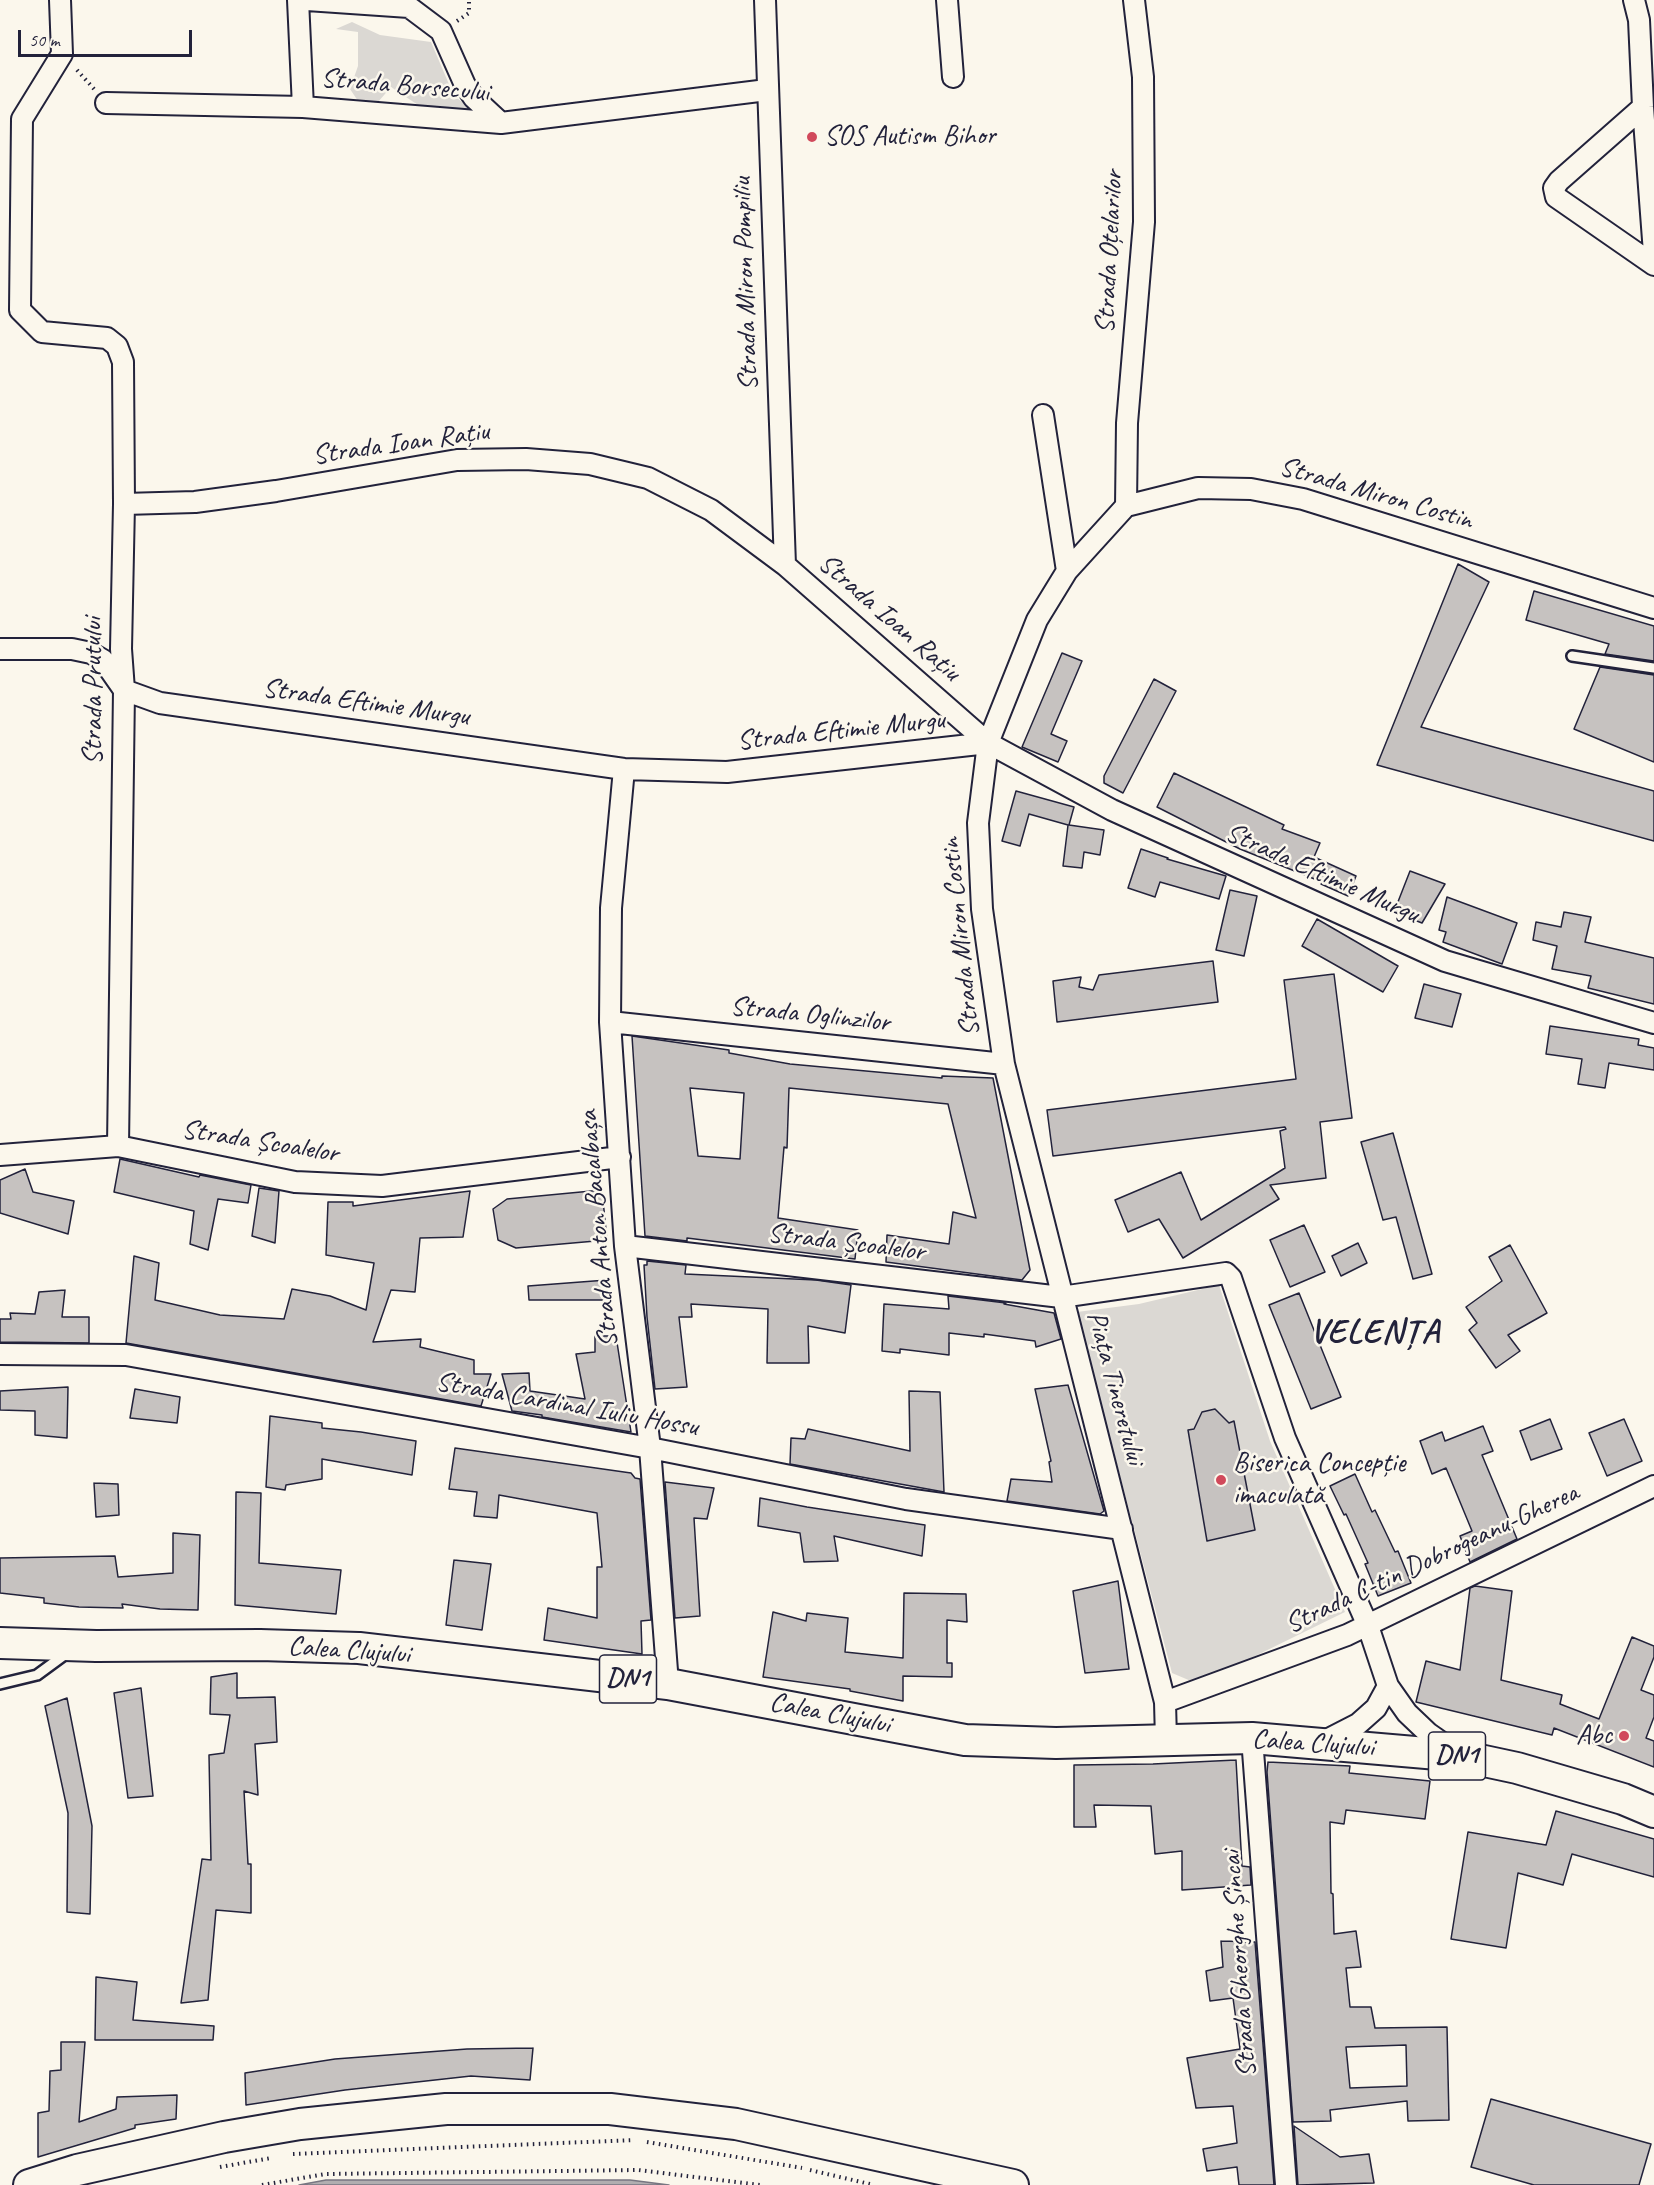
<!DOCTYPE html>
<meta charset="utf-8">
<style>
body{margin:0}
#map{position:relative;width:1654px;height:2185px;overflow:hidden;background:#fbf7ec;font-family:Caveat,sans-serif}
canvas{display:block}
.scale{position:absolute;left:18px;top:30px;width:174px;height:27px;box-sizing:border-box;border:3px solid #22223b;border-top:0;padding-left:8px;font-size:18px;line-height:21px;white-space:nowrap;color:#22223b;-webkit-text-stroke:4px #fbf7ec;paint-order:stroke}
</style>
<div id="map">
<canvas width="1654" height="2185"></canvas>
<div class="scale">50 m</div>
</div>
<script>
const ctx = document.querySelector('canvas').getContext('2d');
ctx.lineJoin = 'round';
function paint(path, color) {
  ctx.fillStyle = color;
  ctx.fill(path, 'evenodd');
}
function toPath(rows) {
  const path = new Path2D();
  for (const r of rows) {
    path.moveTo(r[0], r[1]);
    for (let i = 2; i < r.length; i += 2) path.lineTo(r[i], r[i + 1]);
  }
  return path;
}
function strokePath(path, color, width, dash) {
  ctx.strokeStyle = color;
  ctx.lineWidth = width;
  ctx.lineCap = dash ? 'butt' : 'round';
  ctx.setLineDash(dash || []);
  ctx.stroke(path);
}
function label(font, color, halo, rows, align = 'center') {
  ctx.font = font + ' Caveat,sans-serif';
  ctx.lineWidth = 5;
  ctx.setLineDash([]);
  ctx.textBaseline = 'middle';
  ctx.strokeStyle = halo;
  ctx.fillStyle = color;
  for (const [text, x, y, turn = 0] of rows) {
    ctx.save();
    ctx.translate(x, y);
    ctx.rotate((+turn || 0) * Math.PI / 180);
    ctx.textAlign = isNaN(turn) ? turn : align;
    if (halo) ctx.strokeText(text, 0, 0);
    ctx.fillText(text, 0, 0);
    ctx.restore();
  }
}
paint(toPath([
 [352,22,380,35,431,42,454,96,482,116,424,109,391,87,378,102,360,104,350,89,358,66,358,32,336,29],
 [1219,1285,1270,1441,1345,1612,1198,1684,1172,1673,1077,1312,1139,1304]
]), '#dbd8d3');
const water = toPath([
 [326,2180,630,2180,669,2185,299,2185,326,2180]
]);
paint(water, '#b1aeb0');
strokePath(water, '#787681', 1.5);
const building = toPath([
 [1458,564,1489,582,1421,727,1654,791,1654,841,1377,765,1458,564],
 [1534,591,1654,626,1654,661,1605,654,1609,644,1526,620,1534,591],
 [1062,653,1082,661,1051,734,1067,741,1058,762,1022,747,1062,653],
 [1600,667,1654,675,1654,762,1574,729,1600,667],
 [1154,679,1176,691,1123,793,1104,783,1104,776,1154,679],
 [1174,773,1284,825,1282,829,1320,843,1314,857,1356,876,1348,896,1321,884,1322,882,1240,849,1157,807,1174,773],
 [1016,791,1074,807,1069,825,1104,830,1100,855,1084,852,1082,868,1063,866,1068,825,1029,814,1020,846,1002,841,1016,791],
 [1141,849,1168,858,1167,859,1226,876,1219,899,1160,882,1155,897,1128,888,1141,849],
 [1410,871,1445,884,1422,923,1394,912,1410,871],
 [1230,890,1257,896,1244,956,1216,950,1230,890],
 [1447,897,1517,923,1502,964,1443,942,1446,932,1439,930,1447,897],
 [1564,912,1591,917,1585,942,1654,958,1654,1004,1588,988,1591,976,1552,969,1557,946,1533,940,1536,922,1561,927,1564,912],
 [1317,919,1398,966,1383,992,1302,946,1317,919],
 [1213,961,1218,1002,1057,1022,1053,981,1081,977,1079,987,1093,990,1099,975,1213,961],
 [1334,974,1352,1118,1320,1122,1326,1178,1270,1185,1279,1199,1183,1258,1159,1219,1128,1232,1115,1200,1181,1172,1201,1220,1285,1168,1280,1131,1286,1129,1285,1127,1053,1156,1047,1110,1296,1079,1284,980,1334,974],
 [1424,984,1461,994,1452,1027,1415,1018,1424,984],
 [1550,1026,1639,1039,1638,1045,1654,1048,1654,1070,1609,1063,1605,1088,1578,1084,1582,1059,1546,1054,1550,1026],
 [632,1036,729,1050,729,1053,790,1064,942,1078,942,1076,993,1078,1030,1270,1022,1280,886,1262,887,1235,949,1244,953,1212,976,1218,948,1104,789,1088,787,1148,784,1147,778,1218,858,1230,855,1259,687,1238,687,1241,645,1236,632,1036],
 [690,1088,744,1093,740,1159,698,1156,690,1088],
 [1393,1133,1432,1274,1413,1279,1396,1217,1383,1220,1361,1142,1393,1133],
 [120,1159,199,1177,200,1175,251,1185,248,1203,218,1199,208,1250,190,1244,194,1211,114,1192,120,1159],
 [25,1169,33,1192,74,1201,68,1234,0,1213,0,1180,25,1169],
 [259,1188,279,1191,275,1243,252,1236,259,1188],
 [602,1190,607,1240,516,1248,498,1240,493,1209,507,1199,602,1190],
 [470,1191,463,1237,420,1238,415,1292,391,1290,373,1342,421,1339,420,1347,474,1360,474,1374,491,1374,481,1406,126,1343,134,1256,159,1263,155,1300,220,1315,284,1319,292,1289,330,1296,366,1310,374,1263,326,1255,328,1202,353,1202,353,1206,470,1191],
 [1304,1225,1325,1272,1290,1287,1270,1240,1304,1225],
 [1358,1243,1367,1263,1341,1276,1332,1256,1358,1243],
 [1510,1245,1547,1313,1508,1335,1520,1351,1496,1368,1469,1330,1477,1323,1466,1307,1502,1281,1489,1257,1510,1245],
 [647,1261,686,1265,685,1274,816,1280,851,1285,845,1333,808,1326,809,1363,767,1363,768,1309,691,1304,692,1317,679,1317,687,1387,655,1389,647,1317,644,1265,647,1265,647,1261],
 [607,1280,610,1300,529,1300,528,1286,607,1280],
 [65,1290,62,1317,89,1317,89,1343,0,1342,0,1319,11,1319,10,1313,35,1314,39,1292,65,1290],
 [1299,1293,1341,1397,1311,1409,1269,1305,1299,1293],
 [948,1296,1006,1303,1004,1304,1054,1313,1061,1339,1036,1347,1035,1341,984,1334,984,1337,949,1333,949,1355,900,1349,900,1353,882,1351,884,1304,949,1309,948,1296],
 [595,1336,616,1336,631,1432,542,1417,542,1415,512,1411,502,1374,529,1373,530,1391,585,1399,576,1354,595,1352,595,1336],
 [1068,1385,1104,1511,1100,1514,1007,1501,1011,1479,1052,1482,1049,1462,1051,1461,1035,1389,1068,1385],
 [68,1387,67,1438,35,1435,35,1411,0,1410,0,1391,68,1387],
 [135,1389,180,1397,177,1423,130,1418,135,1389],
 [909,1391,940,1392,944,1492,790,1464,791,1438,805,1439,808,1429,910,1451,909,1391],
 [1215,1409,1229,1423,1234,1421,1255,1530,1207,1541,1188,1430,1194,1429,1202,1412,1215,1409],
 [270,1416,322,1423,322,1428,361,1432,416,1441,412,1475,322,1459,322,1479,286,1485,285,1490,266,1487,270,1416],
 [1550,1419,1562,1449,1531,1460,1520,1431,1550,1419],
 [1624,1419,1642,1461,1607,1476,1589,1433,1624,1419],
 [1483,1426,1493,1451,1482,1455,1517,1539,1470,1562,1460,1536,1472,1531,1446,1468,1432,1474,1420,1441,1442,1432,1445,1441,1483,1426],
 [455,1448,631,1473,635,1478,640,1479,651,1620,641,1621,642,1654,544,1640,548,1608,597,1618,597,1567,602,1567,597,1513,499,1495,497,1518,474,1516,477,1492,449,1489,455,1448],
 [1355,1474,1372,1512,1375,1510,1395,1552,1398,1551,1411,1583,1378,1596,1365,1564,1368,1563,1346,1514,1344,1515,1330,1486,1355,1474],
 [665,1482,714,1488,707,1519,694,1518,700,1616,675,1618,665,1482],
 [94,1483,118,1484,119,1515,96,1517,94,1483],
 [236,1492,261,1493,259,1563,341,1570,336,1614,235,1605,236,1492],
 [760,1498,807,1507,925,1525,922,1556,834,1536,838,1561,804,1562,800,1533,758,1526,760,1498],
 [173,1533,200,1535,198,1610,160,1609,122,1604,123,1608,79,1607,44,1603,44,1598,0,1593,0,1558,115,1556,118,1577,173,1573,173,1533],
 [454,1560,491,1564,482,1630,446,1625,454,1560],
 [1118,1581,1129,1669,1085,1673,1073,1591,1118,1581],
 [1475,1586,1512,1591,1501,1680,1562,1695,1560,1704,1599,1719,1632,1637,1654,1646,1654,1657,1641,1690,1654,1695,1654,1717,1646,1738,1654,1741,1654,1767,1554,1728,1552,1735,1416,1702,1426,1661,1460,1670,1470,1588,1475,1586],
 [904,1593,966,1594,967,1622,947,1620,947,1663,952,1663,952,1677,903,1676,903,1701,850,1691,850,1689,763,1677,773,1612,806,1621,807,1613,848,1618,845,1652,903,1658,904,1593],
 [237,1673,237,1698,275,1697,277,1742,255,1744,258,1795,244,1791,248,1864,251,1864,251,1913,216,1910,208,2000,181,2003,202,1859,211,1860,209,1755,224,1753,230,1715,210,1714,211,1677,237,1673],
 [141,1688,153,1796,128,1798,114,1693,141,1688],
 [67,1698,92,1826,90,1914,67,1912,68,1813,45,1706,67,1698],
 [1236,1760,1242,1866,1250,1867,1251,1885,1182,1890,1182,1851,1155,1854,1151,1806,1094,1805,1096,1827,1074,1827,1074,1765,1153,1764,1236,1760],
 [1268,1762,1350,1766,1349,1773,1430,1781,1425,1819,1346,1810,1344,1824,1330,1822,1331,1893,1333,1894,1334,1934,1356,1931,1361,1967,1346,1968,1350,2007,1371,2007,1375,2028,1447,2027,1449,2120,1408,2121,1407,2101,1330,2110,1331,2121,1293,2122,1267,1772,1268,1762],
 [1406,2045,1407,2086,1350,2088,1346,2047,1406,2045],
 [1556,1811,1654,1839,1654,1877,1572,1854,1563,1885,1518,1873,1506,1948,1451,1939,1468,1832,1546,1845,1556,1811],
 [1221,1941,1255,1942,1274,2185,1239,2185,1237,2167,1207,2171,1203,2149,1237,2143,1233,2106,1196,2108,1187,2058,1240,2049,1233,1998,1210,2001,1206,1971,1223,1967,1221,1941],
 [96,1977,137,1982,133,2020,214,2026,213,2040,95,2040,96,1977],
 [61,2042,85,2042,79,2122,116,2109,117,2097,177,2095,176,2119,135,2125,135,2128,38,2157,38,2113,49,2111,50,2071,61,2070,61,2042],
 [533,2048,530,2080,471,2076,345,2090,246,2105,245,2073,335,2059,467,2049,533,2048],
 [1491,2099,1651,2144,1639,2185,1534,2185,1471,2167,1491,2099],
 [1294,2126,1340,2157,1369,2154,1374,2183,1298,2185,1294,2126]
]);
paint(building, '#c6c2c0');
strokePath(building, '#22223b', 1.5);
const service = toPath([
 [1572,656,1654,668],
 [0,1684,37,1675,67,1653]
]);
const minor = toPath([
 [60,0,62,54,22,119,20,310,42,332,107,338,117,346,123,362,124,504,121,649,124,690,118,1146],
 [298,0,303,107],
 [307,0,409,7,441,31,465,85,474,98,501,123],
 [765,0,785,565],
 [947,0,953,77],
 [1634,0,1639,20,1643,107,1654,253],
 [106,103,303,107,501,123,767,90],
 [1643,107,1559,181,1554,188,1556,197,1654,265],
 [1043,415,1067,571],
 [124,504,195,502,276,491,457,460,526,459,590,464,648,478,711,510,785,565,988,743,1112,810,1445,961,1654,1023],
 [1126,506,1127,423,1144,222,1143,77,1134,0],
 [0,649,72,649,91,653,103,660,124,690,160,703,624,769,727,772,988,743],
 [624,769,611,908,610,1022,625,1246,650,1448,668,1684],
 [610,1022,1004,1064],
 [0,1155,118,1146,295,1182,382,1186,620,1157],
 [625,1246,1061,1297,1226,1273,1231,1278,1285,1438,1368,1626,1388,1686,1407,1713,1428,1733,1458,1754],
 [0,1354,126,1355,650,1448,906,1499,1122,1529],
 [1165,1702,1347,1635,1654,1486],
 [1252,1738,1286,2185],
 [1166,1740,1165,1702,1004,1064,982,909,978,823,988,743,1037,620,1067,571,1126,506,1198,488,1251,489,1303,499,1654,608],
 [1321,1743,1358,1724,1376,1708,1388,1686]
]);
const primary = toPath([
 [0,1643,96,1646,260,1645,359,1648,668,1684,965,1740,1056,1743,1252,1738,1461,1756,1517,1768,1623,1799,1654,1812],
 [29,2185,77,2170,224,2137,300,2124,446,2109,610,2109,736,2124,1013,2185]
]);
strokePath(service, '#22223b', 14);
strokePath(minor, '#22223b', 24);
strokePath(primary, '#22223b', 34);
strokePath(toPath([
 [457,21,469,13,469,0],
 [77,70,94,89],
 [647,2142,802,2168],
 [293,2154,634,2140],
 [220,2167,271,2158],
 [810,2170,874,2185],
 [262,2185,325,2174,638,2170,760,2185]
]), '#22223b', 4, [1.5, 4.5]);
strokePath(service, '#fbf7ec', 9);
strokePath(minor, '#fbf7ec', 20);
strokePath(primary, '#fbf7ec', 30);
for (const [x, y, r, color] of [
 [812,137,6,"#d1495b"],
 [1221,1480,6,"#d1495b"],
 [1624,1736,6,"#d1495b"]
]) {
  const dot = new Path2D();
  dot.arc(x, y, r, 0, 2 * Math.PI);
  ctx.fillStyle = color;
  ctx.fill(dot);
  strokePath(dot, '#fbf7ec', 2);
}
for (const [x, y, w] of [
 [628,1679,57],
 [1457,1756,57]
]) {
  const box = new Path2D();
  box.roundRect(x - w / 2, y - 24, w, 48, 4.5);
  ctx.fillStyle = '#fbf7ec';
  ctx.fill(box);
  strokePath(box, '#22223b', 1.5);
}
label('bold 27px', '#22223b', null, [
 ["DN1",628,1679],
 ["DN1",1457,1756]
]);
label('28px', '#22223b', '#fbf7ec', [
 ["Strada Borsecului",405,86,5],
 ["Strada Oțelarilor",1110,252,-87],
 ["Strada Miron Pompiliu",746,284,-92],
 ["Strada Ioan Rațiu",401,444,-8],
 ["Strada Miron Costin",1376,494,16],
 ["Strada Ioan Rațiu",889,618,41],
 ["Strada Prutului",94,691,-90],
 ["Strada Eftimie Murgu",366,703,8],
 ["Strada Eftimie Murgu",841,731,-6],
 ["Strada Eftimie Murgu",1322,874,24],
 ["Strada Miron Costin",961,937,-96],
 ["Strada Oglinzilor",810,1015,6],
 ["Strada Școalelor",260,1142,9],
 ["Strada Anton Bacalbașa",599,1229,-95],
 ["Strada Școalelor",846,1243,7],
 ["Piața Tineretului",1115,1388,75],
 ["Strada Cardinal Iuliu Hossu",567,1405,10],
 ["Strada C-tin Dobrogeanu-Gherea",1432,1559,-25],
 ["Calea Clujului",349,1651,4],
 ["Calea Clujului",830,1714,11],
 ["Calea Clujului",1313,1744,4],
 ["Strada Gheorghe Șincai",1240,1964,-94]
]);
label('28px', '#22223b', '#fbf7ec', [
 ["SOS Autism Bihor",824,137],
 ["Biserica Concepție",1233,1464],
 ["imaculată",1233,1496],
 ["Abc",1612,1736,"right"]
], 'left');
ctx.letterSpacing = '1.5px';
label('bold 34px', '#22223b', '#fbf7ec', [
 ["VELENȚA",1375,1333]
]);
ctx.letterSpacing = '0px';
</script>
